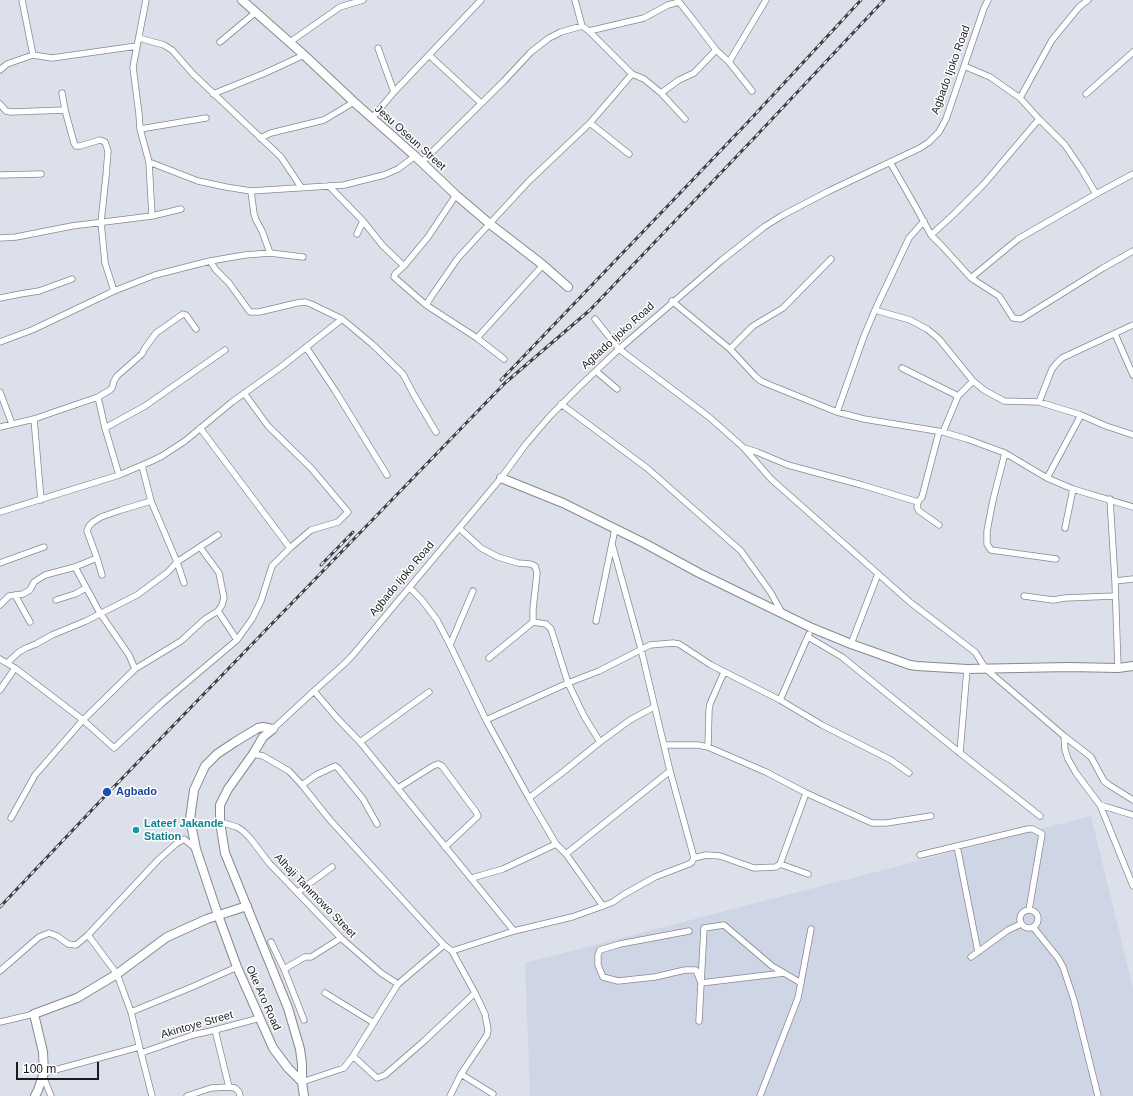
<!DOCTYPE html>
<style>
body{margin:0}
#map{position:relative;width:1133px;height:1096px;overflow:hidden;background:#dce0ea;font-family:Helvetica,sans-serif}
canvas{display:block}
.scale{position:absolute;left:16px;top:1062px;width:83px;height:18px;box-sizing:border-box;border:2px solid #191b1e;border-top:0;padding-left:5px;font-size:12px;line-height:14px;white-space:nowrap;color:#191b1e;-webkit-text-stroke:3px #fff;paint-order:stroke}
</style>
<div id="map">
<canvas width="1133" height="1096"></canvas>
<div class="scale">100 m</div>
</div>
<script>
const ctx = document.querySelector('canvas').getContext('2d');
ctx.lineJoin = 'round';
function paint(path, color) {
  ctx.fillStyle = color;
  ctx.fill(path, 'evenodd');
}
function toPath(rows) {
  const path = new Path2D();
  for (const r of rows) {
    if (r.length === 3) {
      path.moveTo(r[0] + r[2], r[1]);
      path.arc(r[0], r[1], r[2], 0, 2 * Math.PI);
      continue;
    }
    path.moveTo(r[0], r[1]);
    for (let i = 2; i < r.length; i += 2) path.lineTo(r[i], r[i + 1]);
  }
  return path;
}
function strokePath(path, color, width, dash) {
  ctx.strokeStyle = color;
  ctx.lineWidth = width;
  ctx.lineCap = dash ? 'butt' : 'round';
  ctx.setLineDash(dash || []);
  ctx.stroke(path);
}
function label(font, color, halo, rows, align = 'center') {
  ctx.font = font + ' Helvetica,sans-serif';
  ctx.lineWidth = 3;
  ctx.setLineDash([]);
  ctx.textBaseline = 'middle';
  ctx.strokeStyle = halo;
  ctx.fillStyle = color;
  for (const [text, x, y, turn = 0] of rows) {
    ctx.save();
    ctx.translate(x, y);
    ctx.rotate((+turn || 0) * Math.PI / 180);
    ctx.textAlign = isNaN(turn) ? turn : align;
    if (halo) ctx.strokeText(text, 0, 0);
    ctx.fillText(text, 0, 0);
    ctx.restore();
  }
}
paint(toPath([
 [1091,816,1133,988,1133,1096,530,1096,525,963]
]), '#ced5e5');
const street = toPath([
 [22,0,33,55,52,58,137,46],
 [146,0,133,67,139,114,140,129,149,162,152,216],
 [575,0,582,26,589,31,632,74,644,79,661,93,685,119],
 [589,31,644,18,668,5,679,2,691,17,716,50,729,62,752,91],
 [139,38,164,45,172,50,193,74,281,157,301,187],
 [220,42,256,12],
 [290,42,340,7,363,0],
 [378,48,394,92],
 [429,55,481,103],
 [729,62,766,0],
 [964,66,990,77,1020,98,1039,119,1065,145,1082,170,1096,194],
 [0,70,7,64,33,55],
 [62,93,65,110,74,143,76,146,80,146,100,140,105,142,108,151,106,176,101,222,105,263,114,291],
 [661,93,679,80,694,73,716,50],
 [213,94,265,73,304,55],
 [1086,94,1133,52],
 [1020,98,1052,40,1079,7,1088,0],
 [0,104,6,111,11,112,65,110],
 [372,118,394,92,481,0],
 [590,123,629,154],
 [140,129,206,118],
 [260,138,271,133,324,120,354,102],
 [149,162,198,181,226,187,251,191,344,185,384,175,398,169,415,156],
 [422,162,504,81,531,52,549,38,561,32,582,26],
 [890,162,918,211,931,235,942,246,971,278,999,296,1013,318,1021,319,1103,268,1133,251],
 [0,175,41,174],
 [329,186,363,221,383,246,404,266],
 [251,191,254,214,256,220,262,231,270,253],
 [456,195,428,237,404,266,395,274,394,277,426,305,477,338,504,359],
 [357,234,363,221],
 [931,235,953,215,984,184,1039,119],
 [0,238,16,237,72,226,152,216,181,209],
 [210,261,216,270,229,283,250,312,259,312,297,303,305,302,311,304,342,319,372,344,403,374,414,395,436,432],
 [971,278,1018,239,1096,194,1133,174],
 [0,298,20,294,39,291,72,279],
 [672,301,730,349,756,377,761,381,770,385,837,412,864,419,943,432,967,439,1005,453,1047,478,1073,489,1133,507],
 [426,305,431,297,458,258,529,181,590,123,632,74],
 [875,310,910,320,927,329,939,339,973,381,984,390,1004,401,1039,402,1081,415,1106,426,1133,435],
 [595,319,619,349,709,417,744,448,771,479,911,603,975,652,986,669,1064,736,1065,750,1068,759,1076,773,1100,805,1133,815],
 [1115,334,1133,375],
 [477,338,543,265],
 [0,342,32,330,114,291,155,275,210,261,245,255,270,253,303,257],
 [306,347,336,392,387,475],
 [730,349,753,326,783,308,831,259],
 [902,368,958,396],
 [596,371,617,389],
 [0,392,12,424],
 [98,397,105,428,119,475],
 [1039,402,1052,369,1057,363,1062,358,1133,325],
 [561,404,647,468,741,551,771,593,782,613],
 [837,412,864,336,875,310,909,238,924,221],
 [34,419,41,500],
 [0,427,34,419,60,410,98,397,110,390,112,388,114,381,117,376,142,354,145,348,156,333,183,314,186,315,196,329],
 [105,428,145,406,225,350],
 [200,428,290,548],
 [943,432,958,396,973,381],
 [744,448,757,452,788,465,862,485,918,502,917,507,919,511,939,525],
 [1005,453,993,500,987,531,987,544,991,550,1056,559],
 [142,466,151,501,177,562,184,583],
 [1047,478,1081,415],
 [1110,499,1115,581,1118,668],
 [918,502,922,497,939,432],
 [0,512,119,475,152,461,162,456,185,441,232,402,281,367,342,319],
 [459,528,481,548,498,557,518,563,530,564,535,566,537,573,533,609,533,622,489,658],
 [1065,528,1073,489],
 [612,544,641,649,670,771,694,858],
 [0,563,44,547],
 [75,567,100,613,129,655,135,669],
 [102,575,97,558,87,531,89,526,93,522,101,517,121,510,151,501],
 [1115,581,1133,579],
 [410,588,421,599,437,620,450,645,486,720,529,798,556,844,566,854,603,906],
 [15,595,30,622],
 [1024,596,1053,600,1065,598,1115,596],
 [56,600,75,594,86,588],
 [0,605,9,596,23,594,30,590,34,582,45,575,75,567,97,558],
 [596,621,615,529],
 [533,622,546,624,551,629,568,683,584,716,600,742],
 [808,637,842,657,960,753,1040,816],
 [237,640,252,619,261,601,272,566,290,548,311,530,338,522,348,512,311,468,268,426,244,393],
 [851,644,878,574],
 [450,645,473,591],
 [0,659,15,668,83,720,114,748,161,704,237,640,218,611],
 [7,663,19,652,26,648,36,644,52,635,86,621,137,595,168,572,177,562,218,535],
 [0,690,15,668],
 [314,691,337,718,360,742,514,931],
 [780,700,809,634],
 [486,720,568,683,599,671,650,645,673,643,679,644,711,665,780,700,822,725,891,760,909,773],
 [273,729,314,691,343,665,352,656,501,478,526,444,550,416,579,387,619,349,722,260,764,227,783,215,829,191,920,148,929,142,939,132,946,119,984,8,988,0],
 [1064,736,1091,757,1104,781,1109,785,1133,800],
 [360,742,429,692],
 [664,745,698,745,708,747,766,772,806,793,872,823,886,823,931,816],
 [708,747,709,710,710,704,724,672],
 [960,753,967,669],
 [253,754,263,756,289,771,302,785,330,820,444,945,452,951,475,993,485,1014,488,1030,487,1035,461,1074,450,1096],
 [302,785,316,775,335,766,338,768,363,799,377,824],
 [398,788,433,766,438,764,442,766,476,812,478,816,476,818,445,847],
 [529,798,563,772,600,742,630,720,654,707],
 [1100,805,1133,886],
 [11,818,35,775,83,720,135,669,181,641,205,619,218,611,222,605,224,598,219,573,200,547],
 [220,822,237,827,243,831,250,838,269,863,341,938,381,973,398,984],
 [957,846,978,952],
 [566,854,670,771],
 [920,855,1028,829,1033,829,1042,834,1029,910],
 [780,864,806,793],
 [472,878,503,869,556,844],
 [298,892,332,867],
 [1029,919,9],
 [1033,927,1058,958,1063,967,1074,1000,1098,1096],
 [689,931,620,944,600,950,598,955,598,965,603,977,618,981,655,977,685,970,696,970,701,983,784,973],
 [88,935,117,974,131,1012,141,1053,152,1096],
 [271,942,284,969,305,957,311,957,341,938],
 [452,951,514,931,572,917,603,906,613,902,623,895,655,877,689,864,692,862,694,858,706,855,720,856,754,868,776,867,780,864,808,874],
 [971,957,1008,930,1021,924],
 [284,969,304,1020],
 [0,971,39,937,49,933,57,936,68,944,76,945,88,935,158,860,176,844,184,839,196,849],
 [325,993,374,1023],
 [131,1012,192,987,237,967],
 [699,1021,704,928,724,925,772,966,801,983],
 [0,1022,34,1014],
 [215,1030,229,1087],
 [141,1053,193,1035,215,1030,260,1018],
 [353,1056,377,1078,385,1075,423,1042,475,993],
 [44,1073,139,1047],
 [461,1074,493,1094],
 [43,1076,51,1096],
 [302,1082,344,1068,353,1056,398,984,444,945],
 [187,1096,211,1088,229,1087,235,1088,239,1092,240,1096],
 [760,1096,798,998,811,929]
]);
const secondary = toPath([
 [242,0,304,55,354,102,415,156,456,195,490,224,543,265,568,287],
 [501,478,563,503,644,543,699,573,812,628,851,644,910,665,917,666,967,669,1069,667,1118,668,1133,666],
 [273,729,263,727,258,728,235,742,217,754,205,766,194,790,190,819,196,849,218,915,237,967,273,1048,288,1068,302,1082],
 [273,729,263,737,253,754,228,789,220,805,220,822,225,853,288,1008,300,1049,302,1064,302,1082,304,1096],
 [35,1096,38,1090,44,1073,43,1052,34,1014,77,998,117,974,167,937,207,919,247,906]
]);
strokePath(street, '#868992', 7);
strokePath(secondary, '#868992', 10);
strokePath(street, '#fff', 5.5);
strokePath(secondary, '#fff', 8);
const rail = toPath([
 [501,380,748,122,861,0],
 [321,565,353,532],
 [0,907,106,795,505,383,590,310,757,135,884,0]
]);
strokePath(rail, '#3d4044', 3);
strokePath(rail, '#fff', 1.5, [4.5]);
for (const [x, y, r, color] of [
 [107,792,5,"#1a4fb4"],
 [136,830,4,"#0f9aa8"]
]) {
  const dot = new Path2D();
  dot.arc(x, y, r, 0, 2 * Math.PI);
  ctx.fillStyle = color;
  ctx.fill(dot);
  strokePath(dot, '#fff', 1.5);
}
label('11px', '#191b1e', '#fff', [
 ["Agbado Ijoko Road",951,70,-70],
 ["Jesu Oseun Street",410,138,42],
 ["Agbado Ijoko Road",618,336,-42],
 ["Agbado Ijoko Road",402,579,-50],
 ["Alhaji Tanimowo Street",315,896,46],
 ["Oke Aro Road",263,998,66],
 ["Akintoye Street",197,1025,-16]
]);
label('bold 11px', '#164399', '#fff', [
 ["Agbado",116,792]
], 'left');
label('bold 11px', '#0d838f', '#fff', [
 ["Lateef Jakande",144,824],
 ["Station",144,837]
], 'left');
</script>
